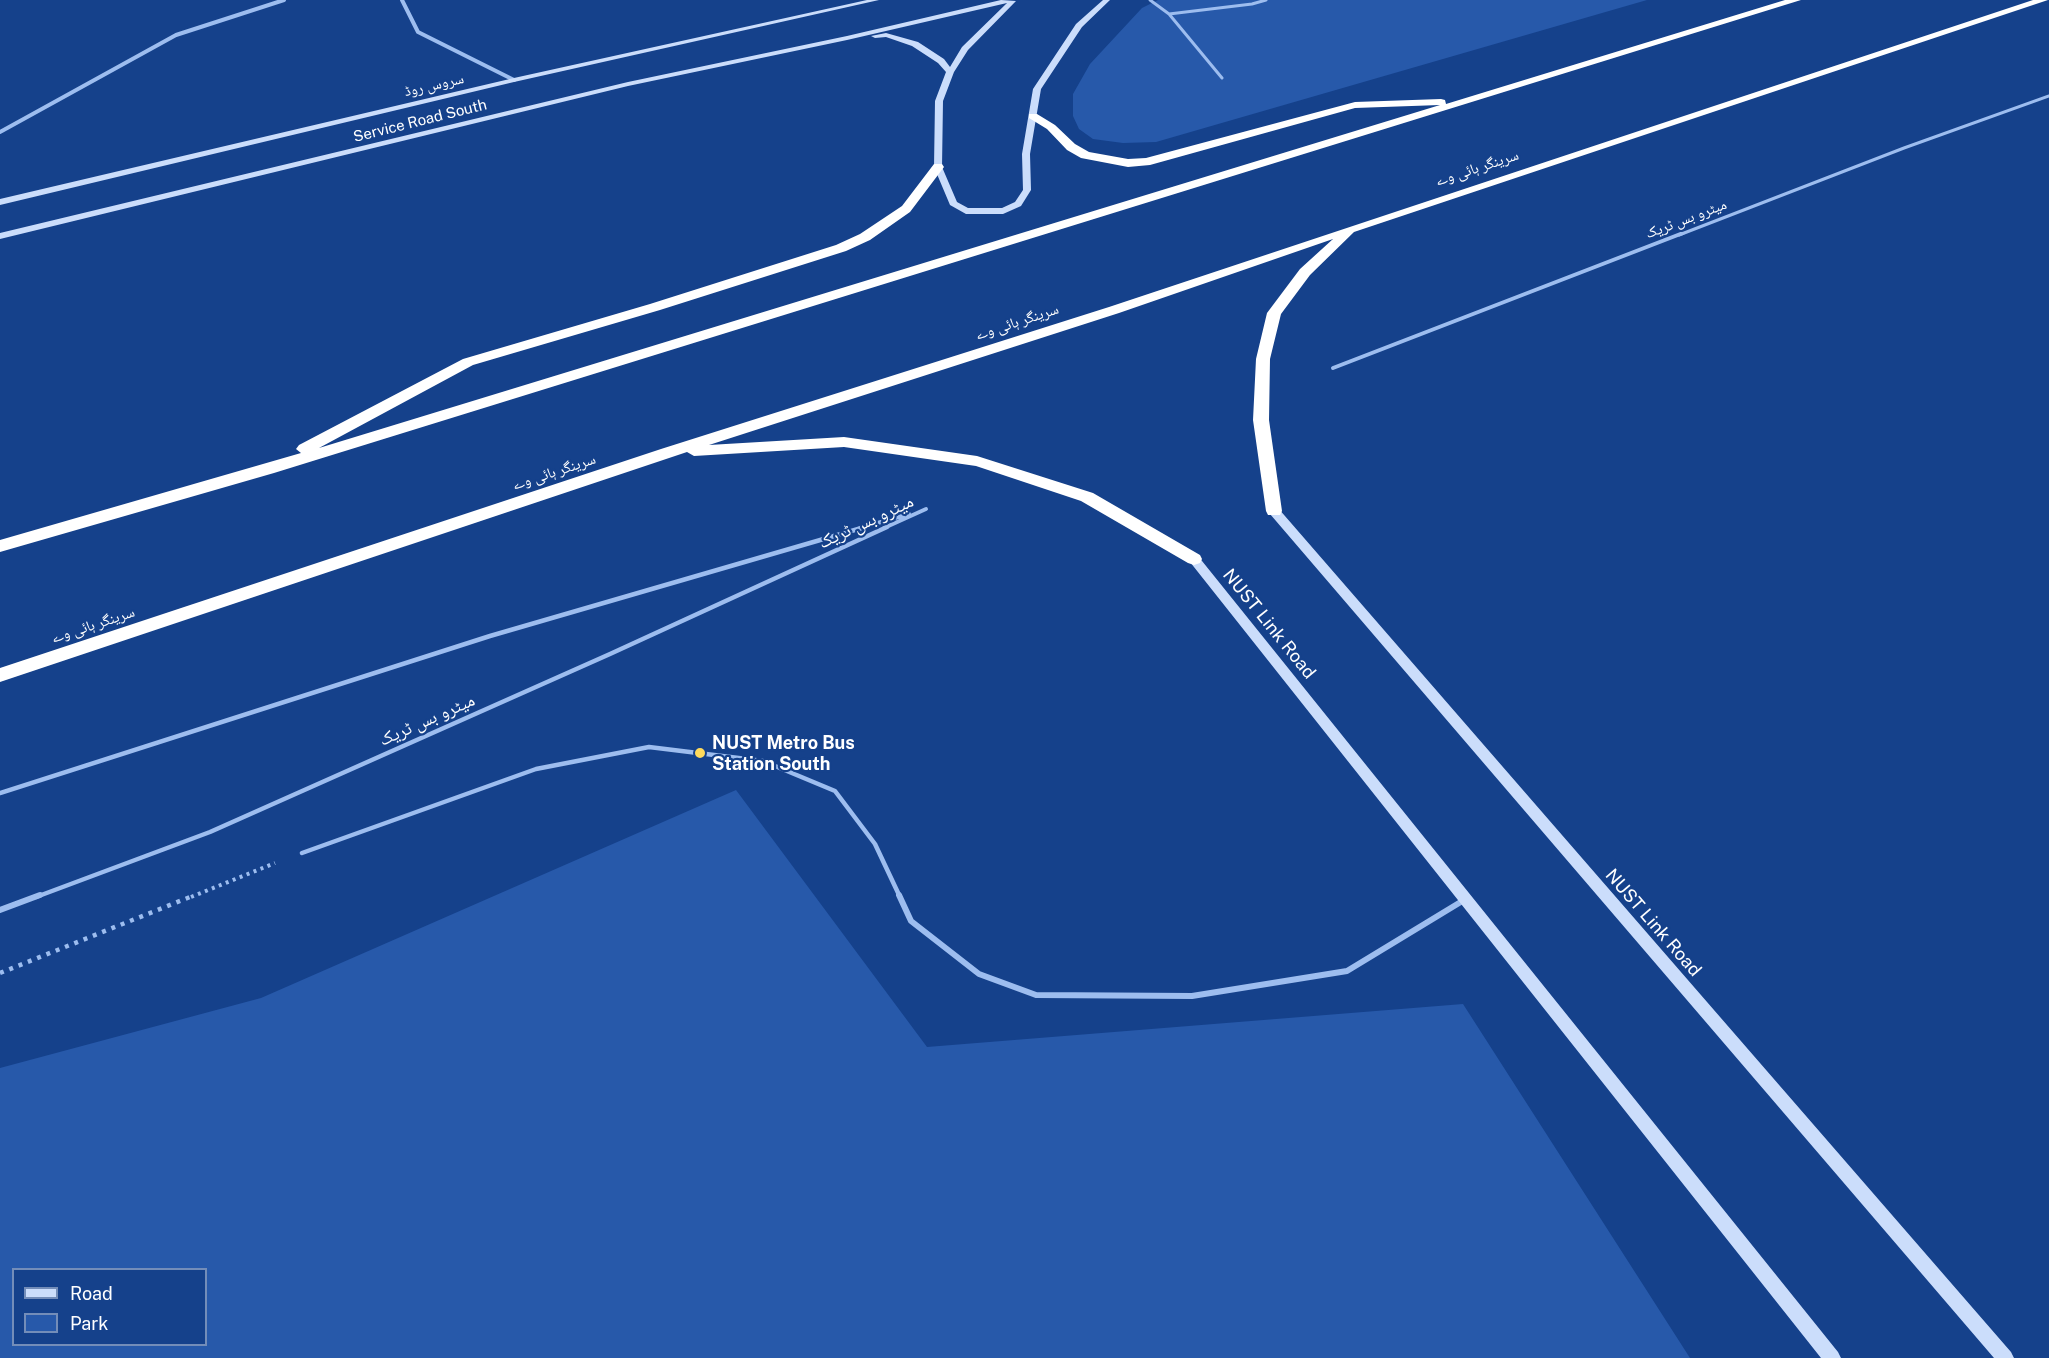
<!DOCTYPE html>
<meta charset="utf-8">
<style>
body{margin:0}
#map{position:relative;width:2049px;height:1358px;overflow:hidden;background:#15418b;font-family:"Public Sans",sans-serif}
canvas{display:block}
.legend{position:absolute;left:12px;top:1268px;width:195px;height:78px;box-sizing:border-box;background:#15418b;border:2px solid #738db9;margin:0;padding:8px 10px;list-style:none;font-size:18px;color:#fff}
.legend li{display:flex;align-items:center;gap:12px;height:30px}
.legend b{width:30px;border:2px solid #738db9}
</style>
<div id="map">
<canvas width="2049" height="1358"></canvas>
<ul class="legend">
<li><b style="height:8px;background:#cbddfb"></b>Road</li>
<li><b style="height:16px;background:#2759aa"></b>Park</li>
</ul>
</div>
<script>
const ctx = document.querySelector('canvas').getContext('2d');
ctx.lineJoin = 'round';
function paint(path, color) {
  ctx.fillStyle = color;
  ctx.fill(path, 'evenodd');
}
function toPath(rows) {
  const path = new Path2D();
  for (const r of rows) {
    path.moveTo(r[0], r[1]);
    for (let i = 2; i < r.length; i += 2) path.lineTo(r[i], r[i + 1]);
  }
  return path;
}
function strokePath(path, color, width, dash) {
  ctx.strokeStyle = color;
  ctx.lineWidth = width;
  ctx.lineCap = dash ? 'butt' : 'round';
  ctx.setLineDash(dash || []);
  ctx.stroke(path);
}
function label(font, color, halo, rows, align = 'center') {
  ctx.font = font + ' "Public Sans","Noto Naskh Arabic",sans-serif';
  ctx.lineWidth = 4.5;
  ctx.setLineDash([]);
  ctx.textBaseline = 'middle';
  ctx.strokeStyle = halo;
  ctx.fillStyle = color;
  for (const [text, x, y, turn = 0] of rows) {
    ctx.save();
    ctx.translate(x, y);
    ctx.rotate((+turn || 0) * Math.PI / 180);
    ctx.textAlign = isNaN(turn) ? turn : align;
    if (halo) ctx.strokeText(text, 0, 0);
    ctx.fillText(text, 0, 0);
    ctx.restore();
  }
}
paint(toPath([
 [1158,0,1647,0,1156,142,1123,143,1093,139,1079,129,1073,116,1073,94,1090,64,1142,8],
 [736,790,927,1047,1463,1004,1690,1358,0,1358,0,1068,261,998],
 [14,1270,206,1270,206,1344,14,1344]
]), '#2759aa');
strokePath(toPath([
 [191,897,275,863]
]), '#9dbdef', 4, [3, 4.5]);
strokePath(toPath([
 [0,973,195,895]
]), '#9dbdef', 4.5, [4, 6]);
strokePath(toPath([
 [1150,0,1169,14,1222,78],
 [1169,14,1252,4,1266,0],
 [1679,235,1904,148,2049,96]
]), '#9dbdef', 3);
strokePath(toPath([
 [1333,368,1683,233],
 [860,528,909,514],
 [884,528,926,509]
]), '#9dbdef', 4);
strokePath(toPath([
 [0,793,490,636,865,527],
 [302,853,536,769,649,747,763,761,835,791,875,844,900,897],
 [36,897,210,832,610,654,887,527]
]), '#9dbdef', 4.5);
strokePath(toPath([
 [899,895,911,921,979,974,1036,995,1192,996,1347,971,1464,900],
 [0,910,40,895]
]), '#9dbdef', 6);
strokePath(toPath([
 [402,0,418,32,514,80],
 [0,132,176,35,284,0]
]), '#9dbdef', 4);
paint(toPath([
 [867,0,879,0,514,82,0,205,0,199,514,78,867,0],
 [1001,0,1016,1,968,50,954,72,943,101,942,167,957,202,968,208,1002,208,1015,202,1023,190,1022,154,1033,89,1076,24,1103,0,1110,0,1082,27,1041,89,1030,154,1031,190,1021,206,1003,214,966,214,950,205,934,167,935,101,946,72,938,63,912,46,886,37,875,38,871,36,886,33,918,42,944,59,950,67,962,47,1007,3,847,40,628,86,0,239,0,233,628,82,847,36,1001,0],
 [1274,507,1278,508,2011,1352,2014,1358,1994,1358,1270,514,1269,511,1274,507],
 [1194,555,1198,556,1838,1352,1841,1358,1821,1358,1190,562,1188,559,1194,555]
]), '#cbddfb');
paint(toPath([
 [1785,0,1801,0,274,473,0,552,0,540,301,453,296,449,299,445,463,359,650,304,836,245,860,234,902,206,934,164,942,164,944,167,910,212,870,240,846,251,660,310,473,365,319,448,1440,105,1355,108,1150,165,1128,167,1081,158,1067,150,1047,129,1029,118,1029,114,1037,114,1055,125,1075,144,1089,152,1128,159,1146,158,1355,102,1441,99,1445,100,1446,104,1785,0],
 [2033,0,2048,0,1354,232,1310,275,1281,314,1270,359,1269,420,1282,511,1280,515,1268,515,1266,511,1253,420,1256,359,1267,313,1300,269,1333,239,1119,313,709,445,844,437,977,456,1093,493,1200,555,1202,559,1200,563,1194,565,1188,563,1081,501,976,466,844,447,694,456,687,452,0,682,0,668,661,449,1109,307,2033,0]
]), '#fff');
for (const [x, y, r, color] of [
 [700,753,6,"#ffda5c"]
]) {
  const dot = new Path2D();
  dot.arc(x, y, r, 0, 2 * Math.PI);
  ctx.fillStyle = color;
  ctx.fill(dot);
  strokePath(dot, '#15418b', 2);
}
label('15px', '#fff', '#15418b', [
 ["سروس روڈ",434,85,-13],
 ["Service Road South",420,121,-14],
 ["سرینگر ہائی وے",1477,168,-18],
 ["میٹرو بس ٹریک",1686,219,-21],
 ["سرینگر ہائی وے",1017,322,-18],
 ["سرینگر ہائی وے",554,472,-18],
 ["سرینگر ہائی وے",93,625,-18]
]);
label('18px', '#fff', '#15418b', [
 ["میٹرو بس ٹریک",866,522,-25],
 ["NUST Link Road",1269,624,51],
 ["میٹرو بس ٹریک",427,720,-24],
 ["NUST Link Road",1653,923,49]
]);
label('bold 18px', '#fff', '#15418b', [
 ["NUST Metro Bus",712,743],
 ["Station South",712,764]
], 'left');
</script>
